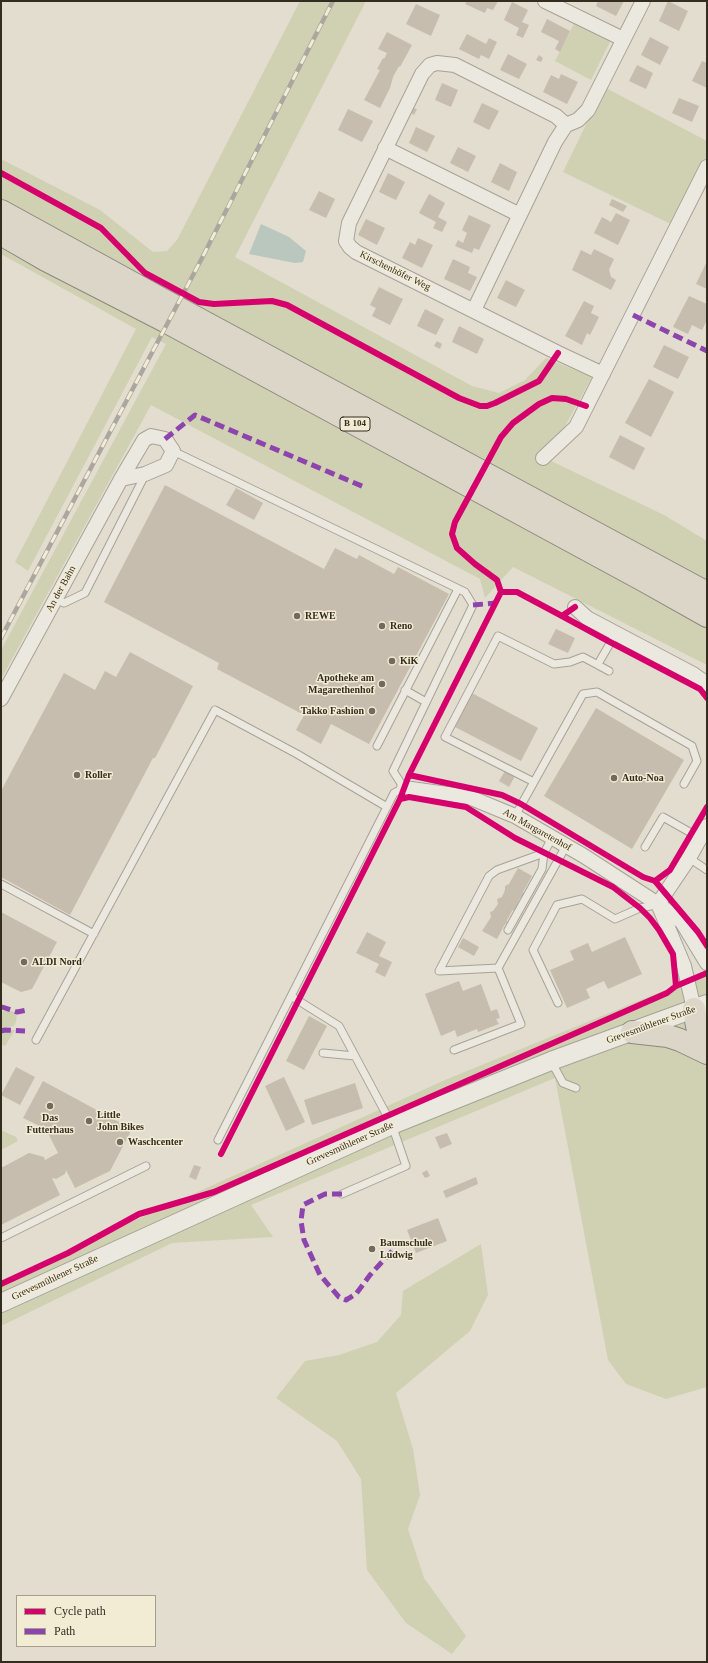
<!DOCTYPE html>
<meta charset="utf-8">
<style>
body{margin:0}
#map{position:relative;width:708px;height:1663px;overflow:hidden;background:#e2ddce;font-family:"Times New Roman",serif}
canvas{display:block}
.frame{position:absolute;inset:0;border:2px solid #352c20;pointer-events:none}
.legend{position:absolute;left:16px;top:1595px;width:140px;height:52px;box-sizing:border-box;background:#f2ecd5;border:1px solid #a69f8d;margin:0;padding:5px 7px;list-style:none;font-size:12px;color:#352c20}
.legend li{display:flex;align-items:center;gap:8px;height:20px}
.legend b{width:20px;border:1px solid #a69f8d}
</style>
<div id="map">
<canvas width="708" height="1663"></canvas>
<div class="frame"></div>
<ul class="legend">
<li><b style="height:5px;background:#d6006c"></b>Cycle path</li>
<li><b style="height:5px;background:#8e44ad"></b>Path</li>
</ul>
</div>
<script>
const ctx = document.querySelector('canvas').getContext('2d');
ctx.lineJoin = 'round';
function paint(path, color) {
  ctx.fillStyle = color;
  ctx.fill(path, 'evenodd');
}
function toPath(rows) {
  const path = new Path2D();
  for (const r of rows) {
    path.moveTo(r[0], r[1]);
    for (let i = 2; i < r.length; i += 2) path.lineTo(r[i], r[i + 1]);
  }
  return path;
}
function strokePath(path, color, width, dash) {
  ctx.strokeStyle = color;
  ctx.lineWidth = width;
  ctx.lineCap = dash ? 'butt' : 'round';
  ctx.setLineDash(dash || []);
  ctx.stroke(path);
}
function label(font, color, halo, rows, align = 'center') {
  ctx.font = font + ' "Times New Roman",serif';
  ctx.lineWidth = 3;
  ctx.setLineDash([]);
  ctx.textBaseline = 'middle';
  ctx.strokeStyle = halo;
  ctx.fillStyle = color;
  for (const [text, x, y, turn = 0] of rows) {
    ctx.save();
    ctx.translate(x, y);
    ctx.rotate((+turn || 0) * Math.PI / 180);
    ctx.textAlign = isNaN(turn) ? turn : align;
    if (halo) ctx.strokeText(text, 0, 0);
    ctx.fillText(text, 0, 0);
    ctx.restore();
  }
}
paint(toPath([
 [300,1,366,1,235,257,472,386,499,393,525,380,546,358,592,377,547,459,664,515,707,541,707,665,513,567,485,598,480,579,151,405,1,679,1,650,166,344,152,337,28,571,15,562,136,329,1,254,1,159,100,210,153,252,167,251,177,240],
 [575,22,607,38,610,42,591,80,555,61],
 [604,87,707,141,707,167,677,227,563,172],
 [707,973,707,1387,666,1399,626,1384,608,1360,555,1078,251,1205,273,1237,172,1243,1,1326,1,1281,445,1080],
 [8,1010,17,1013,16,1022,14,1026,1,1028,1,1012],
 [5,1030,15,1030,5,1046,1,1044,1,1031],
 [1,1130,16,1137,18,1141,1,1150],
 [481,1244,488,1295,470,1331,396,1393,413,1449,420,1495,408,1529,424,1578,466,1636,452,1654,406,1623,367,1570,361,1479,337,1441,276,1398,305,1361,339,1355,377,1342,401,1315,403,1291]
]), '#cfd1b2');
paint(toPath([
 [261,224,289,237,306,251,303,262,295,263,249,254]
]), '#b9c7bf');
paint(toPath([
 [467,1,498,1,493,10,487,8,485,13,465,4],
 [598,1,624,1,616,16,596,6],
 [668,1,688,11,679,31,659,21],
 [512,2,528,10,522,22,529,25,523,38,516,35,519,28,504,20],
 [416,4,440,15,431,36,406,24],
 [547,19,570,31,560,52,555,49,559,41,541,32],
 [387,32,412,45,400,67,399,66,393,77,390,88,380,108,364,100,380,70,377,69,383,58,384,59,387,53,378,49],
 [467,34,486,44,489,38,497,42,489,59,481,55,479,59,459,49],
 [650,37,669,47,660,65,641,55],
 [508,54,527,64,519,79,500,70],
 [539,55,543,58,541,62,536,60],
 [702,61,707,63,707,88,692,81],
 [637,65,653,73,646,89,629,81],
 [561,74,578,82,567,104,543,92,551,75,559,79],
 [442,83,458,90,451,107,435,100],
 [679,98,699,106,692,122,672,113],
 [482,103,499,111,489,130,473,122],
 [413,108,417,109,414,115,411,113],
 [348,109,373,121,362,142,338,130],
 [416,127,435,136,427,152,409,143],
 [458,147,476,156,468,172,450,163],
 [500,163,517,172,509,191,491,182],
 [388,173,405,182,396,200,379,192],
 [319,191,335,199,326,218,309,210],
 [429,194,445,203,438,217,447,222,442,232,433,228,436,222,419,213],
 [612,199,627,206,623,212,609,205],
 [616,213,630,220,618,245,594,233,602,217,611,222],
 [469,215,491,225,479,250,474,248,472,253,455,246,458,240,463,243,467,233,462,230],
 [366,219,385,228,377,245,358,235],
 [418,238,433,245,422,268,402,258,410,242,415,245],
 [594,249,614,259,609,270,611,277,616,280,611,290,572,270,581,250,591,255],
 [453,259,470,267,468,273,477,277,470,291,444,279],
 [707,261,707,289,696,284],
 [506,280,525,290,516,307,497,298],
 [379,287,403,299,390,325,372,316,376,308,370,305],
 [689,296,707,304,707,320,702,330,692,325,688,334,673,327],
 [584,301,594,306,591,313,599,317,590,335,587,333,582,345,565,336],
 [425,309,444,319,436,335,417,326],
 [459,326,484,339,477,354,452,342],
 [437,341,442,344,440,349,434,346],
 [664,345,689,357,678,379,653,367],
 [649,379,674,392,651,437,625,423],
 [620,435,645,448,634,470,609,457],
 [165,485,324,569,335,548,357,559,359,555,394,574,398,567,449,594,369,744,331,724,321,744,296,730,304,715,217,669,219,663,104,602],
 [236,488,263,503,254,520,226,505],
 [556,629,575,638,568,653,548,644],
 [130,652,193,686,155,758,153,758,70,915,1,877,1,791,64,673,95,690,105,671,116,677],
 [470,692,538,728,521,761,453,726],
 [596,708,684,760,632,849,544,796],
 [505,771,515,776,509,787,499,781],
 [518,868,532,876,523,892,523,896,520,898,515,909,512,911,507,920,507,923,505,924,497,939,482,931,491,917,490,912,493,911,498,904,497,899,502,897,505,890,505,886,509,884],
 [1,912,57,942,32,989,21,992,1,982],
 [367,932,386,942,379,956,392,962,385,977,375,972,379,964,356,953],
 [625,937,642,974,608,989,604,981,586,989,590,998,567,1008,550,970,574,960,570,951,588,943,592,952],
 [463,938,479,947,474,956,458,947],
 [459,981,463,991,481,984,491,1011,497,1009,500,1018,496,1019,499,1024,478,1032,477,1029,457,1037,455,1030,441,1036,425,994],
 [309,1016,327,1026,304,1070,286,1061],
 [16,1067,35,1077,20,1105,1,1095],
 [284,1077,305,1122,286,1131,265,1086],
 [43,1081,132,1129,110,1171,75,1188,66,1170,65,1174,56,1179,52,1178,60,1195,1,1225,1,1168,29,1153,44,1157,45,1160,58,1153,46,1129,23,1118],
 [355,1083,363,1108,312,1125,304,1100],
 [447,1133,452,1144,440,1149,435,1137],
 [194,1165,201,1167,196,1180,189,1177],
 [427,1170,430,1176,425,1178,422,1173],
 [476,1177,478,1184,446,1198,443,1191],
 [438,1218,447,1241,416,1253,407,1230]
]), '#c6bdaf');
const service = toPath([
 [173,451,465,592,473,605,393,771,404,788,394,793,218,1140],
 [56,599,64,603,85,593,145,475],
 [598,664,616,633],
 [405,690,426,702],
 [377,746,458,589],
 [534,782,445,737,498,636,554,664,570,662,583,657,609,671],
 [515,816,583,694,597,692,692,746,697,761,684,784],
 [645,847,663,817,700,838],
 [689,858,707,870],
 [1,884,94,934],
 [508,930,542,869,544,853],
 [498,968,439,971,489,876,497,870,544,853,552,838],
 [291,996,339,1026,392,1125,406,1166,342,1194],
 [558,1003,533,950,557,905,582,899,615,919,640,908,656,905],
 [36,1040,215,710,297,754,387,807],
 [454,1050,521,1024,498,968,566,846],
 [323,1053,355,1056],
 [551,1061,563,1083,576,1088],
 [1,1238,146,1166]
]);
const minor = toPath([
 [545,1,623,39],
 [566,125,556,116,455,65,437,63,430,65,422,74,349,223,346,241,350,247,356,252,558,353,603,374],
 [385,148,520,215],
 [474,310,555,142,566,125,578,120,588,110,643,1],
 [543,458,576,427,707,167],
 [575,607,587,618,693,674,707,684],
 [1,699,121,479,144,440,151,436,165,439,173,451,166,465,145,474,121,479],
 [404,788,469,797,515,816,584,856,658,904,682,922,707,963],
 [658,904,689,858,707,826],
 [659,906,684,966,694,1009]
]);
const tertiary = toPath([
 [1,1303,392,1125,551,1061,707,1004]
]);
const trunk = toPath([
 [1,211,165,301,707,593],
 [1,234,46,260,165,321,643,580,707,616],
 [694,1009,697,1026,707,1052],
 [632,1032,668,1036,680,1040,707,1053]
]);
strokePath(service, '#a7a297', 9);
strokePath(minor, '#a7a297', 16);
strokePath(tertiary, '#a7a297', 20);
strokePath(trunk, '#8d887e', 24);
strokePath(service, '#ebe8df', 7);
strokePath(minor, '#ebe8df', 14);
strokePath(tertiary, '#ebe8df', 18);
strokePath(trunk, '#dcd6c8', 22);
const rail = toPath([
 [1,638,201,260,333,1]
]);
strokePath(rail, '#aba79f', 4.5);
strokePath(rail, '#f2ecd5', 3, [9]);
strokePath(toPath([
 [633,315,707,351],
 [165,439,195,415,364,487],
 [473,605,496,603],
 [1,1008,2,1007,17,1012,27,1010],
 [1,1031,5,1030,25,1031],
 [342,1194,325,1194,303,1205,301,1221,304,1240,320,1275,339,1297,346,1300,356,1294,370,1275,393,1250]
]), '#8e44ad', 5, [10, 5]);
strokePath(toPath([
 [1,173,101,228,145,273,199,302,214,304,272,301,287,305,459,398,480,406,487,406,495,403,539,381,558,353],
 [501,592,517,592,562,616,575,607],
 [562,616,610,642,700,689,707,698],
 [409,775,502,795,521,804,643,877,655,881,698,932,707,946],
 [400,799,409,775,501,592,497,580,475,564,457,548,452,534,455,522,501,437,513,423,539,404,552,398,566,399,586,406],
 [655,881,670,870,707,807],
 [221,1154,400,799,409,797,466,807,515,838,613,887,640,908,650,918,659,930,673,954,676,986],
 [1,1284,68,1253,139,1214,214,1192,667,993,676,986,707,973]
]), '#d6006c', 6);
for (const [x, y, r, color] of [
 [297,616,4,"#726a5d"],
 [382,626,4,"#726a5d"],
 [392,661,4,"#726a5d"],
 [382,684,4,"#726a5d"],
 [372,711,4,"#726a5d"],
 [77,775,4,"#726a5d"],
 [614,778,4,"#726a5d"],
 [24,962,4,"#726a5d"],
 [50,1106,4,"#726a5d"],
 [89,1121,4,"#726a5d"],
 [120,1142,4,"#726a5d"],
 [372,1249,4,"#726a5d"]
]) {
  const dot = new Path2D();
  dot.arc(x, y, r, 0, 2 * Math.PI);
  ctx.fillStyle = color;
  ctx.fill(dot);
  strokePath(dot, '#f2ecd5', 1.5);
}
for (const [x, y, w] of [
 [355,424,30]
]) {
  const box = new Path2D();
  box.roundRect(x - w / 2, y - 7, w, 14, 3);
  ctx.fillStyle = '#f2ecd5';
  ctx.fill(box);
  strokePath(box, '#352c20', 1);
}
label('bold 9px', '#352c20', null, [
 ["B 104",355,424]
]);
label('10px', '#352c20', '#f2ecd5', [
 ["Kirschenhöfer Weg",395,271,26],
 ["An der Bahn",61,589,-61],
 ["Am Margaretenhof",537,830,29],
 ["Grevesmühlener Straße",651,1025,-20],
 ["Grevesmühlener Straße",350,1144,-24],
 ["Grevesmühlener Straße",55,1278,-25]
]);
label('bold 10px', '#352c20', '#f2ecd5', [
 ["REWE",305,616],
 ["Reno",390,626],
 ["KiK",400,661],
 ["Apotheke am",374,678,"right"],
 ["Magarethenhof",374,690,"right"],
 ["Takko Fashion",364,711,"right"],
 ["Roller",85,775],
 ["Auto-Noa",622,778],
 ["ALDI Nord",32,962],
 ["Little",97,1115],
 ["John Bikes",97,1127],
 ["Das",50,1118,"center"],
 ["Futterhaus",50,1130,"center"],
 ["Waschcenter",128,1142],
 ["Baumschule",380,1243],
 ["Ludwig",380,1255]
], 'left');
</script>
